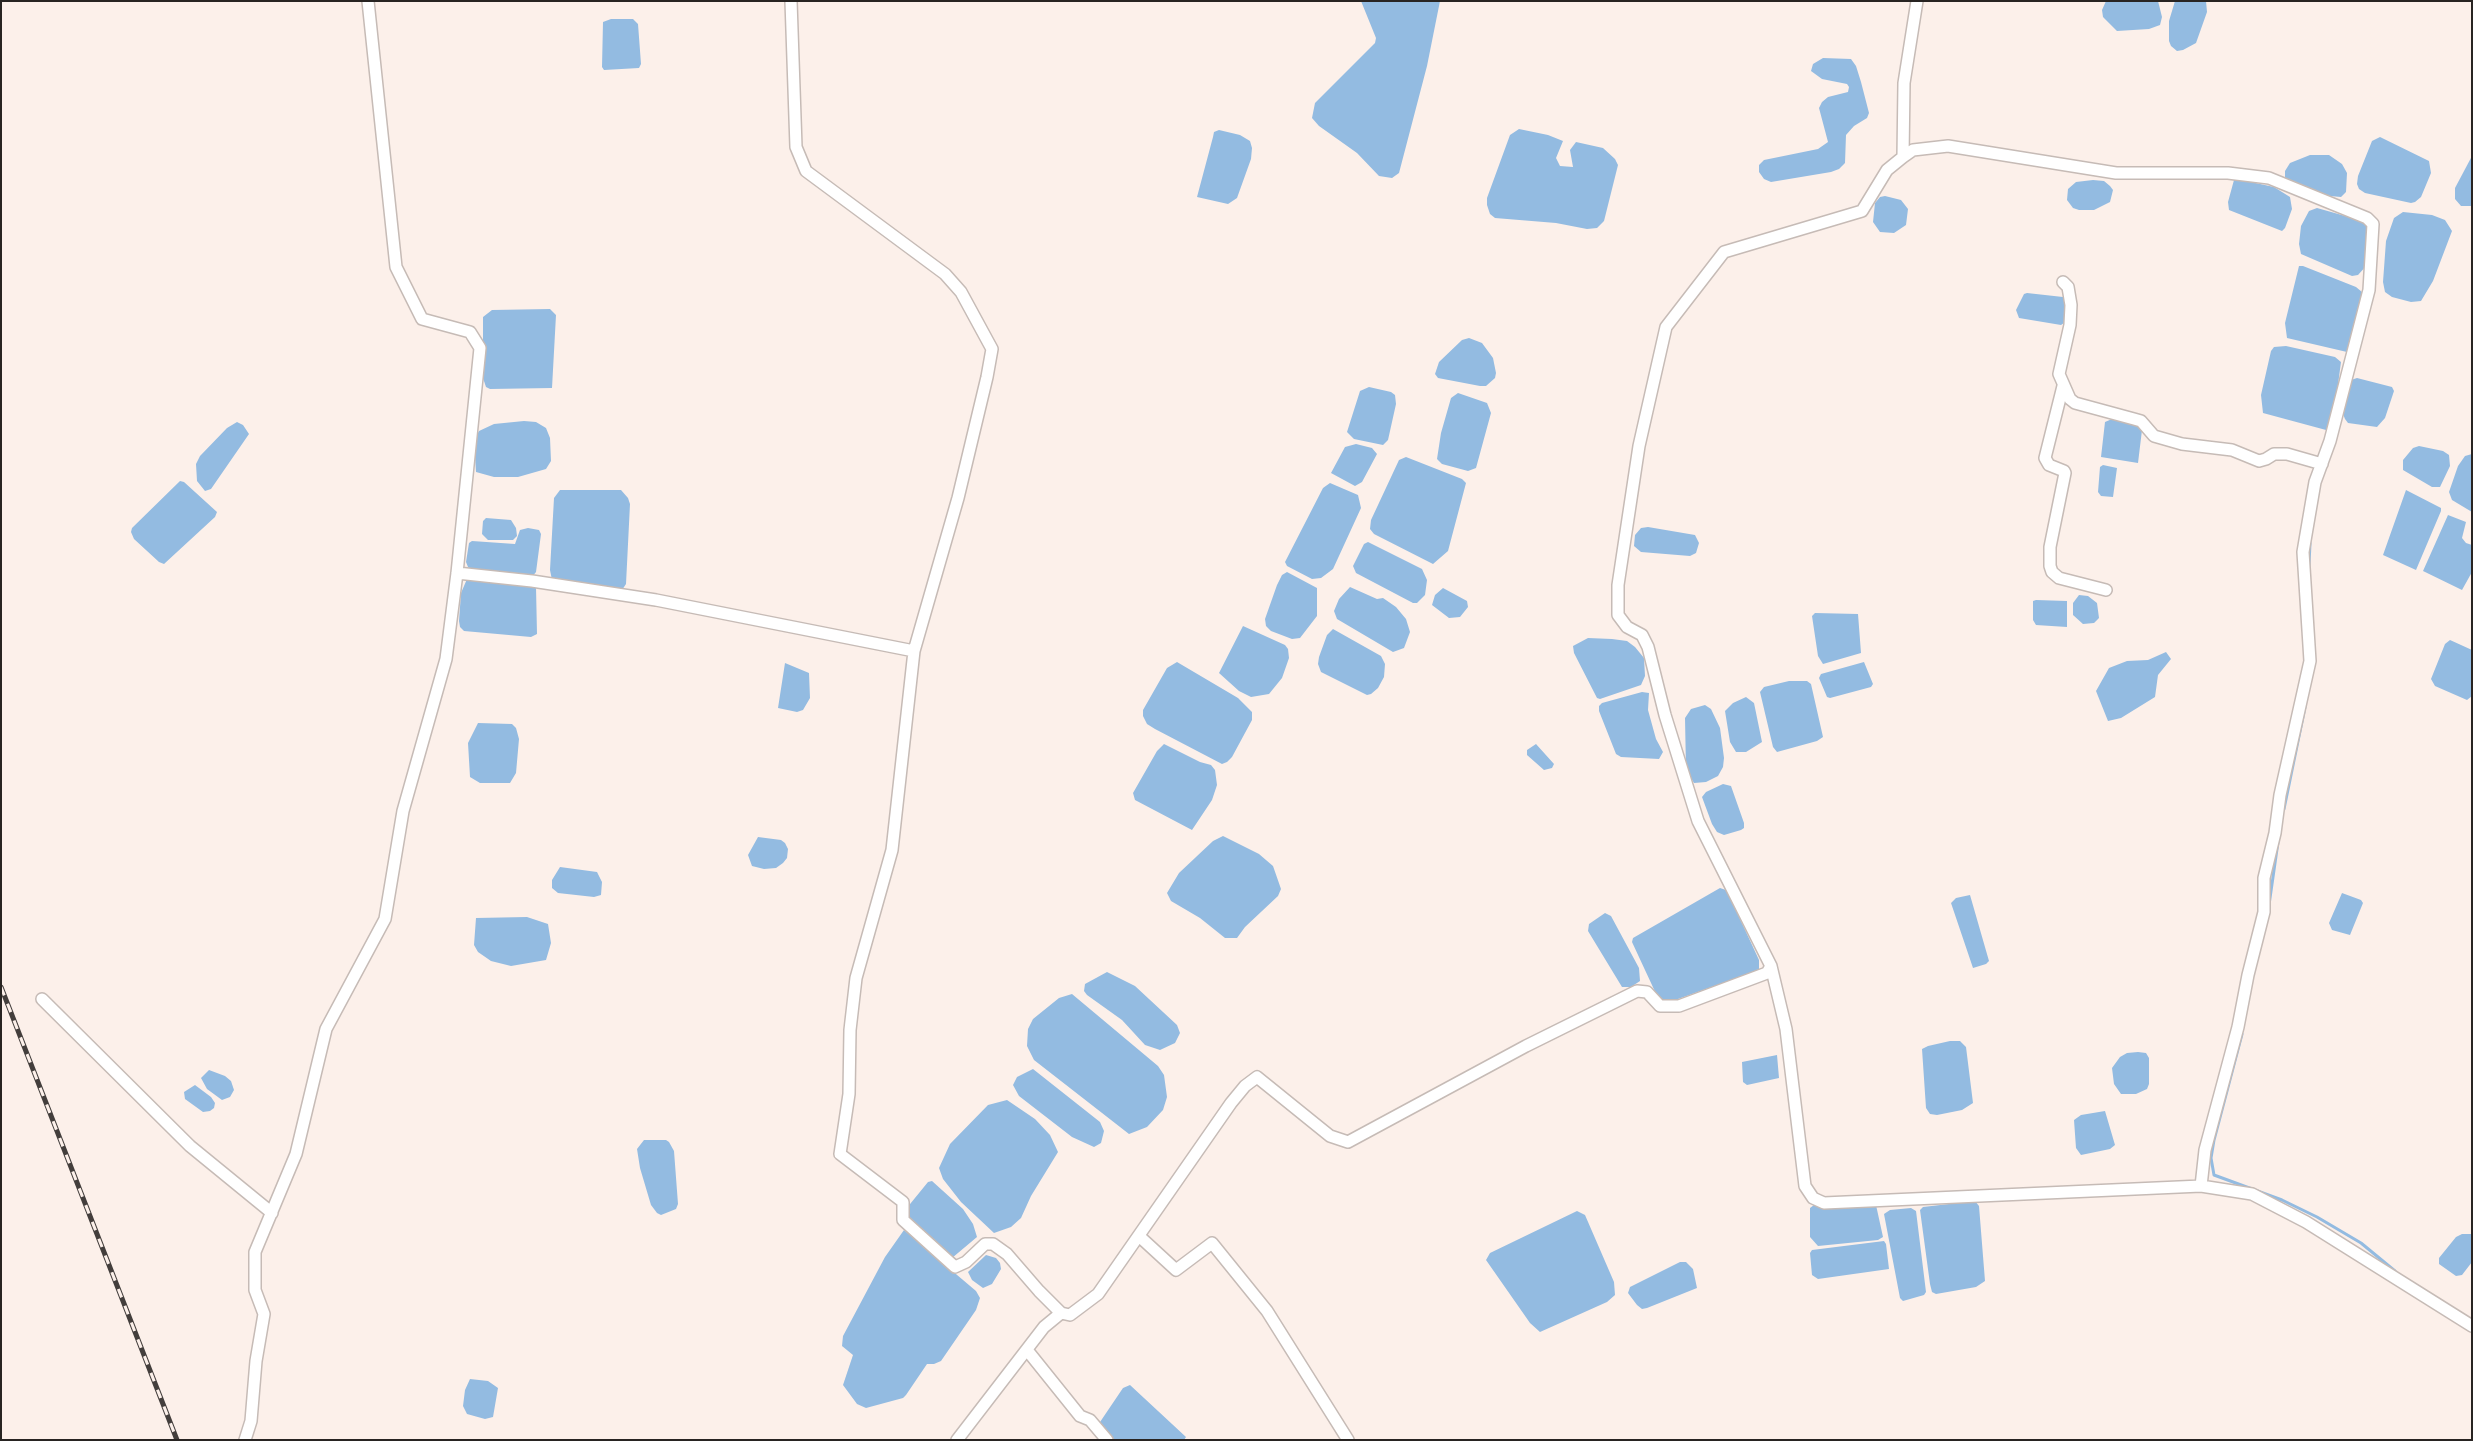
<!DOCTYPE html>
<style>
body{margin:0}
#map{position:relative;width:2473px;height:1441px;overflow:hidden;background:#fcf0ea;font-family:"Open Sans",sans-serif}
canvas{display:block}
.frame{position:absolute;inset:0;border:2px solid #282422;pointer-events:none}
</style>
<div id="map">
<canvas width="2473" height="1441"></canvas>
<div class="frame"></div>
</div>
<script>
const ctx = document.querySelector('canvas').getContext('2d');
ctx.lineJoin = 'round';
function paint(path, color) {
  ctx.fillStyle = color;
  ctx.fill(path, 'evenodd');
}
function toPath(rows) {
  const path = new Path2D();
  for (const r of rows) {
    path.moveTo(r[0], r[1]);
    for (let i = 2; i < r.length; i += 2) path.lineTo(r[i], r[i + 1]);
  }
  return path;
}
function strokePath(path, color, width, dash) {
  ctx.strokeStyle = color;
  ctx.lineWidth = width;
  ctx.lineCap = dash ? 'butt' : 'round';
  ctx.setLineDash(dash || []);
  ctx.stroke(path);
}
paint(toPath([
 [1361,1,1440,1,1427,66,1399,173,1392,178,1379,176,1357,153,1319,126,1312,118,1315,103,1375,43,1376,38],
 [2106,1,2158,1,2162,17,2160,25,2149,29,2117,31,2103,17,2102,10],
 [2175,1,2206,1,2207,12,2196,43,2183,50,2177,51,2171,46,2169,41,2169,21],
 [611,19,633,19,638,24,641,64,639,68,604,70,602,67,603,22],
 [1823,58,1851,59,1856,66,1861,82,1869,113,1867,118,1854,126,1846,135,1845,163,1839,169,1831,172,1771,182,1764,179,1759,172,1759,165,1764,160,1818,149,1828,142,1819,108,1822,102,1828,97,1848,92,1849,87,1847,84,1822,79,1811,71,1813,64],
 [1519,129,1548,135,1563,141,1556,158,1560,166,1573,167,1570,150,1576,142,1603,148,1615,159,1618,165,1604,221,1597,228,1587,229,1556,223,1495,218,1490,214,1487,205,1487,198,1510,135],
 [1219,130,1240,135,1250,141,1252,148,1251,159,1237,198,1228,204,1197,197,1213,137,1214,132],
 [2380,137,2429,161,2431,173,2421,197,2415,202,2411,203,2365,193,2359,189,2357,184,2358,176,2372,141],
 [2310,155,2329,155,2342,164,2347,173,2346,192,2341,197,2330,196,2285,180,2285,171,2290,163],
 [2472,156,2472,206,2461,206,2455,199,2455,188],
 [2237,179,2274,187,2290,197,2292,209,2285,228,2282,231,2229,210,2228,202,2234,180],
 [2093,180,2104,181,2110,186,2113,190,2110,202,2094,210,2079,210,2073,208,2067,200,2068,189,2076,182],
 [1885,196,1901,200,1908,209,1906,225,1894,233,1880,232,1873,222,1875,203,1880,197],
 [2317,208,2363,221,2366,225,2368,230,2367,265,2358,275,2352,276,2301,254,2299,244,2301,226,2309,211],
 [2403,212,2432,215,2445,220,2452,231,2433,281,2421,301,2411,302,2392,297,2385,292,2383,282,2386,241,2394,218],
 [2299,266,2303,266,2356,287,2362,292,2363,295,2347,352,2287,338,2285,323],
 [2027,293,2063,297,2066,304,2064,323,2061,325,2019,318,2016,310,2024,294],
 [550,309,556,315,552,388,490,389,486,387,483,378,483,317,492,310],
 [1469,338,1482,343,1493,358,1496,373,1495,378,1486,386,1480,386,1438,378,1435,374,1439,362,1462,340],
 [2286,346,2335,357,2341,362,2333,422,2326,430,2263,413,2261,395,2271,351,2274,347],
 [2357,378,2392,387,2394,391,2385,418,2377,427,2348,423,2345,419,2343,414,2351,380],
 [1369,387,1391,392,1395,395,1396,404,1388,440,1383,445,1354,439,1347,432,1360,391],
 [1458,393,1487,403,1491,413,1476,468,1468,471,1442,464,1437,459,1441,433,1451,398],
 [2112,419,2135,423,2142,430,2138,463,2101,457,2105,422],
 [524,421,536,422,546,428,550,438,551,461,546,469,518,477,494,477,476,472,474,440,479,431,494,424],
 [237,422,243,425,249,434,211,489,205,491,197,481,196,464,200,456,227,428],
 [1356,444,1372,448,1377,454,1362,482,1355,486,1331,473,1345,447],
 [2419,446,2443,451,2449,455,2450,466,2440,487,2432,487,2403,470,2403,460,2413,448],
 [2472,454,2472,512,2452,500,2449,492,2458,466,2465,456],
 [1406,457,1462,479,1466,483,1448,551,1433,564,1374,534,1370,529,1371,520,1399,460],
 [2103,465,2117,468,2113,497,2101,496,2098,492,2100,467],
 [180,481,184,482,217,512,215,517,164,564,159,562,134,539,131,532,132,528],
 [1330,483,1358,495,1361,508,1333,569,1321,578,1312,579,1287,566,1285,562,1323,488],
 [560,490,621,490,628,498,630,504,626,584,622,590,552,580,550,570,554,498],
 [2406,490,2441,508,2441,511,2416,570,2383,555],
 [2448,515,2466,522,2462,538,2466,543,2472,545,2472,572,2462,590,2423,571],
 [486,518,511,520,516,528,517,536,513,540,488,540,482,534,483,521],
 [1648,527,1695,535,1699,543,1696,553,1690,556,1641,552,1634,546,1635,535,1641,528],
 [528,528,539,530,541,534,536,572,532,577,471,569,468,567,466,562,469,543,472,541,515,544,520,530],
 [1368,542,1422,569,1427,580,1425,595,1417,603,1413,603,1356,573,1353,566,1364,544],
 [1287,572,1317,588,1317,616,1300,638,1292,639,1271,631,1266,626,1265,619,1277,585,1282,575],
 [467,579,536,587,537,634,531,637,464,631,460,627,459,621,461,593],
 [1350,587,1377,599,1383,598,1396,607,1406,619,1410,632,1404,648,1393,652,1337,619,1334,611,1339,599],
 [1443,588,1467,601,1468,607,1460,617,1449,618,1432,605,1435,595],
 [2079,595,2088,596,2097,603,2099,618,2094,623,2083,624,2073,615,2073,603],
 [2036,600,2067,601,2067,627,2036,625,2033,620,2033,601],
 [1815,613,1858,614,1861,653,1823,664,1818,656,1812,616],
 [1243,626,1285,645,1288,649,1289,658,1282,678,1269,694,1251,697,1239,691,1219,673],
 [1333,629,1381,656,1385,664,1384,677,1378,688,1371,694,1367,695,1321,672,1318,664,1319,657,1327,635],
 [1588,638,1612,639,1627,641,1635,647,1644,658,1645,676,1641,685,1600,699,1597,698,1574,653,1573,646],
 [2450,640,2472,650,2472,696,2467,700,2435,686,2431,679,2445,644],
 [2166,652,2171,659,2158,675,2155,697,2121,718,2108,721,2096,691,2109,668,2127,661,2148,660],
 [1177,662,1238,698,1252,712,1252,720,1232,757,1227,762,1222,764,1155,729,1147,724,1143,716,1143,710,1167,668],
 [1864,662,1873,684,1871,687,1830,698,1827,697,1819,678,1821,674],
 [785,663,809,673,810,698,803,710,797,712,778,708],
 [1789,681,1807,681,1811,684,1823,737,1817,741,1777,752,1773,747,1760,692,1764,687],
 [1642,692,1649,693,1648,710,1656,739,1663,752,1659,759,1621,757,1616,754,1599,711,1599,706,1602,703],
 [1746,697,1754,703,1762,742,1746,752,1736,752,1730,742,1725,711,1733,703],
 [1705,705,1711,709,1720,728,1724,758,1723,767,1718,776,1706,782,1694,783,1686,770,1685,718,1691,709],
 [478,723,512,724,516,728,519,739,516,773,510,783,480,783,470,777,468,743],
 [1164,744,1200,762,1211,765,1215,770,1217,785,1212,800,1192,830,1135,800,1133,793,1157,751],
 [1536,744,1554,764,1552,768,1544,770,1527,755,1527,750],
 [1723,784,1731,786,1744,823,1744,828,1741,830,1724,835,1717,832,1712,824,1702,797,1706,792],
 [1223,836,1259,854,1273,866,1281,889,1278,896,1245,927,1237,938,1225,938,1200,918,1171,901,1167,893,1179,873,1213,841],
 [758,837,781,840,785,843,788,849,787,858,783,863,776,868,764,869,752,866,748,855],
 [560,867,597,872,602,882,601,895,594,897,558,893,552,888,552,880],
 [1720,888,1726,890,1729,895,1759,960,1759,970,1667,1003,1658,998,1632,942,1633,938],
 [2342,893,2361,900,2363,903,2350,935,2332,930,2329,923],
 [1970,895,1989,961,1986,964,1973,968,1951,903,1956,898],
 [1605,913,1611,916,1639,968,1640,981,1631,987,1622,987,1588,931,1589,924],
 [527,917,548,924,551,943,546,960,511,966,491,961,478,952,474,945,476,918],
 [1107,972,1135,986,1177,1025,1180,1033,1175,1043,1160,1050,1145,1045,1122,1020,1087,995,1084,991,1085,984],
 [1072,994,1158,1066,1164,1075,1167,1097,1163,1110,1147,1127,1129,1134,1034,1060,1027,1046,1028,1029,1033,1019,1059,998],
 [1950,1041,1960,1041,1966,1047,1973,1103,1962,1110,1937,1115,1930,1114,1926,1108,1922,1049,1928,1046],
 [2138,1052,2146,1053,2149,1058,2149,1084,2147,1089,2136,1094,2121,1094,2114,1084,2112,1068,2120,1057,2127,1053],
 [1777,1055,1779,1078,1747,1085,1743,1082,1742,1062],
 [1033,1069,1100,1122,1104,1131,1101,1143,1094,1147,1072,1137,1019,1096,1013,1085,1017,1077],
 [209,1070,225,1076,231,1081,234,1090,230,1097,222,1100,207,1089,201,1078],
 [195,1085,211,1097,215,1103,214,1108,210,1111,203,1112,185,1099,184,1092],
 [1007,1100,1035,1119,1050,1135,1058,1152,1031,1196,1021,1218,1011,1227,994,1233,961,1202,943,1179,939,1168,950,1144,988,1105],
 [2105,1111,2115,1145,2110,1149,2081,1155,2076,1148,2074,1120,2081,1115],
 [644,1140,666,1140,669,1142,674,1151,678,1204,676,1209,661,1215,657,1213,651,1205,640,1168,637,1149],
 [932,1181,963,1209,973,1224,977,1237,952,1258,908,1222,906,1209,928,1182],
 [1975,1201,1979,1206,1985,1281,1976,1287,1936,1294,1932,1292,1930,1284,1920,1210,1923,1207],
 [1814,1205,1876,1205,1883,1237,1878,1240,1818,1246,1810,1237,1810,1208],
 [1911,1208,1916,1211,1926,1292,1924,1295,1903,1301,1900,1298,1884,1214,1890,1210],
 [1577,1211,1585,1215,1614,1282,1615,1295,1607,1302,1540,1332,1530,1323,1486,1260,1490,1253],
 [904,1230,976,1291,980,1298,976,1310,941,1361,934,1364,927,1364,906,1395,903,1398,866,1408,857,1404,843,1385,853,1355,842,1346,843,1336,885,1257],
 [2462,1234,2472,1234,2472,1262,2462,1275,2456,1276,2439,1264,2439,1258,2456,1237],
 [1884,1241,1886,1244,1889,1269,1818,1279,1812,1275,1810,1253,1812,1250],
 [986,1255,996,1258,1000,1263,1001,1269,992,1284,983,1288,972,1280,968,1272],
 [1680,1262,1686,1262,1693,1269,1697,1288,1647,1308,1642,1309,1637,1305,1628,1293,1630,1287],
 [470,1379,488,1381,498,1388,493,1417,485,1419,467,1414,463,1406,465,1390],
 [1130,1385,1186,1437,1184,1440,1112,1440,1098,1425,1123,1388]
]), '#93bbe1');
strokePath(toPath([
 [2309,565,2310,543],
 [2284,809,2305,707],
 [2269,905,2278,842],
 [2242,1034,2214,1140,2211,1158,2214,1175,2282,1200,2317,1217,2361,1243,2395,1271]
]), '#93bbe1', 3);
const street = toPath([
 [791,1,796,147,806,171,945,274,961,292,992,349,987,377,958,498,914,651,892,850,856,978,850,1030,849,1094,840,1154,903,1202,903,1220,955,1267,966,1262,985,1244,993,1244,1007,1254,1039,1291,1061,1313],
 [1903,157,1913,150,1948,146,2116,173,2228,173,2269,178,2367,218,2373,224,2369,290,2330,441,2315,482,2303,552,2310,661,2280,795,2275,833,2264,878,2264,912,2248,975,2238,1027,2205,1150,2201,1186],
 [2063,282,2068,287,2071,305,2070,325,2059,374,2070,399,2075,403,2134,419,2141,421,2154,436,2182,444,2232,450,2259,461,2266,459,2274,454,2287,454,2322,464],
 [2063,386,2045,458,2049,465,2064,471,2065,473,2050,547,2050,566,2052,572,2059,578,2106,590],
 [457,573,532,581,656,600,914,651],
 [1771,966,1786,1029,1805,1186,1813,1198,1824,1203,2201,1186,2252,1194,2306,1222,2472,1326],
 [42,999,190,1146,272,1213],
 [1139,1236,1176,1270,1212,1243,1267,1311,1348,1440],
 [1027,1350,1080,1416,1090,1420,1107,1440],
 [245,1440,251,1421,256,1361,264,1314,255,1290,255,1252,296,1154,326,1029,385,919,403,811,446,659,457,573,480,348,470,332,422,319,396,267,368,1],
 [957,1440,1044,1327,1061,1313,1070,1315,1098,1294,1231,1103,1245,1086,1257,1077,1330,1136,1348,1142,1526,1046,1637,991,1647,992,1660,1006,1679,1006,1767,973,1771,966,1698,821,1665,715,1648,647,1642,635,1627,627,1618,615,1618,585,1639,446,1666,327,1724,252,1862,211,1887,170,1903,157,1904,83,1917,1]
]);
strokePath(street, '#c6bbb6', 14);
strokePath(street, '#fff', 11);
const rail = toPath([
 [1,987,177,1440]
]);
strokePath(rail, '#433e3c', 5);
strokePath(rail, '#fcf0ea', 3, [9]);
</script>
